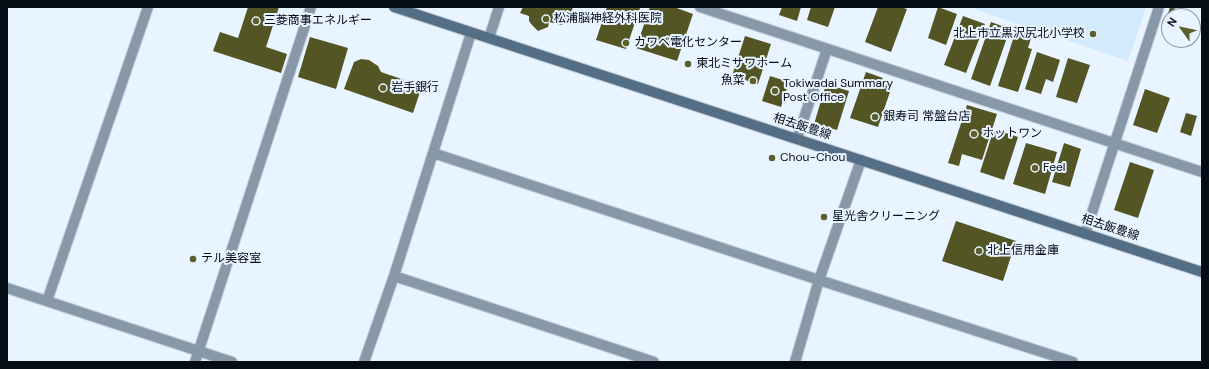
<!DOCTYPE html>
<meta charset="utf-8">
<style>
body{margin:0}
#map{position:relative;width:1209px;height:369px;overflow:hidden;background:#e8f4ff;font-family:"DM Sans",sans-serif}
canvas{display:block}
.frame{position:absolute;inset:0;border:8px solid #040c15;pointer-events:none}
.north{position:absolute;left:1161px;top:8px;width:40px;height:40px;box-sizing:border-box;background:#e8f4ff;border:1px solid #8d97a1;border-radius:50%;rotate:303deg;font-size:11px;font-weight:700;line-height:16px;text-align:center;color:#040c15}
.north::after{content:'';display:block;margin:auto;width:14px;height:18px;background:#5c5f2c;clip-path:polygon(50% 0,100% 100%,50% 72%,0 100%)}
</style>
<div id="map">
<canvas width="1209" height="369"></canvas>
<div class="frame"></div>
<div class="north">N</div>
</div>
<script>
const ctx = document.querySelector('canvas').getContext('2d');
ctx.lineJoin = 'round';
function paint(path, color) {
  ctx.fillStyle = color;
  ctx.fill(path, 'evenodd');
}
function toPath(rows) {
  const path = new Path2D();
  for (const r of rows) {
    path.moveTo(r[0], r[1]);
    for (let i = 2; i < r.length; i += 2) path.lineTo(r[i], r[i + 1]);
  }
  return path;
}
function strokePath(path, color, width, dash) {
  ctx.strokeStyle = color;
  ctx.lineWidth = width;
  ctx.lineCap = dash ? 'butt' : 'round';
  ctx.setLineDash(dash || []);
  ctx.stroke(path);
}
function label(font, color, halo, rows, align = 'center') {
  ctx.font = font + ' "DM Sans","Noto Sans JP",sans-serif';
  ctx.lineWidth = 4;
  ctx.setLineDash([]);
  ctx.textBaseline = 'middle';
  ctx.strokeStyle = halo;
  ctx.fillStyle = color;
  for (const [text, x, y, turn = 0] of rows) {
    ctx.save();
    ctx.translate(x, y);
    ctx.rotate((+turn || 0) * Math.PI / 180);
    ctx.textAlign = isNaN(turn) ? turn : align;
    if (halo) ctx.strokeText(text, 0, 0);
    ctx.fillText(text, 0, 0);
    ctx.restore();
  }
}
paint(toPath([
 [969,7,1146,7,1128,61]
]), '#d3e9fc');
paint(toPath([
 [248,7,279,7,266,47,287,54,281,73,213,51,220,32,238,38],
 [523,7,573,7,569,20,564,19,562,25,549,22,548,27,538,31,532,25,529,21,529,16,520,13],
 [607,7,635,7,640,8,626,49,596,40],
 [650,7,674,7,693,14,677,61,636,48],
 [782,7,801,7,797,21,779,15],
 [811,7,835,7,828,27,807,20],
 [878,7,900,7,907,9,891,52,865,42],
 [938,7,957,14,946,45,928,38],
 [1170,7,1189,13,1188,16,1169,16,1169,36,1162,34],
 [963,16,985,24,966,73,944,65],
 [991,22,1010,29,990,86,971,79],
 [1016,30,1032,35,1028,48,1032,49,1018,92,998,86],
 [745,36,771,44,758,84,732,76],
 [310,37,348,48,336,89,298,77],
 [1037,52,1060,60,1053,82,1046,79,1041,94,1025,89],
 [1068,58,1090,65,1077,103,1056,97],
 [361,59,369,60,378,66,381,72,422,86,413,113,344,89,354,62],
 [866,72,883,78,881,82,892,86,878,127,850,118],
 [770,76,789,82,781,107,762,101],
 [826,84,849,91,837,130,814,124],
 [1145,89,1170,98,1157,133,1133,125],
 [967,105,997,114,982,160,962,154,959,166,948,163],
 [1186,113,1197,116,1191,136,1180,132],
 [994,129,1018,137,1004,180,980,172],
 [1026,143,1057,152,1045,194,1013,184],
 [1064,143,1081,149,1070,187,1052,182],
 [1130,162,1154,170,1138,218,1114,210],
 [956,221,1016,241,1003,281,942,261]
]), '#535525');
const street = toPath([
 [700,7,1202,172],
 [489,38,499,7],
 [797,139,827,49],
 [433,153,819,280,1073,362],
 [1085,234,1159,7],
 [394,276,654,362],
 [7,288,232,362],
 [47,301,148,7],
 [195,362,311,7],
 [364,362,394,276,471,33],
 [795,362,819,280,861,160]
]);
const secondary = toPath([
 [394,7,1202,272]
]);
strokePath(street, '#c4cfda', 12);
strokePath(secondary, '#c4cfda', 12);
strokePath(street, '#8799a9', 10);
strokePath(secondary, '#546e85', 10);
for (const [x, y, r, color] of [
 [546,19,4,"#5c5f2c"],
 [256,21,4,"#5c5f2c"],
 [1093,34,4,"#5c5f2c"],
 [626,43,4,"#5c5f2c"],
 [688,64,4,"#5c5f2c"],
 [753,81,4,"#5c5f2c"],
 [383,88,4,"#5c5f2c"],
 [775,91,4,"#5c5f2c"],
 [875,117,4,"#5c5f2c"],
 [974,134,4,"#5c5f2c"],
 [772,158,4,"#5c5f2c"],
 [1035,168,4,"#5c5f2c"],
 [824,217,4,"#5c5f2c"],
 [979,251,4,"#5c5f2c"],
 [193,259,4,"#5c5f2c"]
]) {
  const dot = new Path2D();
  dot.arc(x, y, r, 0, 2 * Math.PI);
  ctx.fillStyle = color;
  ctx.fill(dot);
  strokePath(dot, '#e8f4ff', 1.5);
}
label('12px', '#040c15', '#e8f4ff', [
 ["松浦脳神経外科医院",554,19],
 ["三菱商事エネルギー",264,21],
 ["北上市立黒沢尻北小学校",1085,34,"right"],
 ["カワベ電化センター",634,43],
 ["東北ミサワホーム",696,64],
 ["魚菜",745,81,"right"],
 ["Tokiwadai Summary",783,84],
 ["Post Office",783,98],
 ["岩手銀行",391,88],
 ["銀寿司 常盤台店",883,117],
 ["ホットワン",982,134],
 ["Chou-Chou",780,158],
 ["Feel",1043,168],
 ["星光舎クリーニング",832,217],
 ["北上信用金庫",987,251],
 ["テル美容室",201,259]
], 'left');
label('12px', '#040c15', '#e8f4ff', [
 ["相去飯豊線",802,127,18],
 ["相去飯豊線",1110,228,18]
]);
</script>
